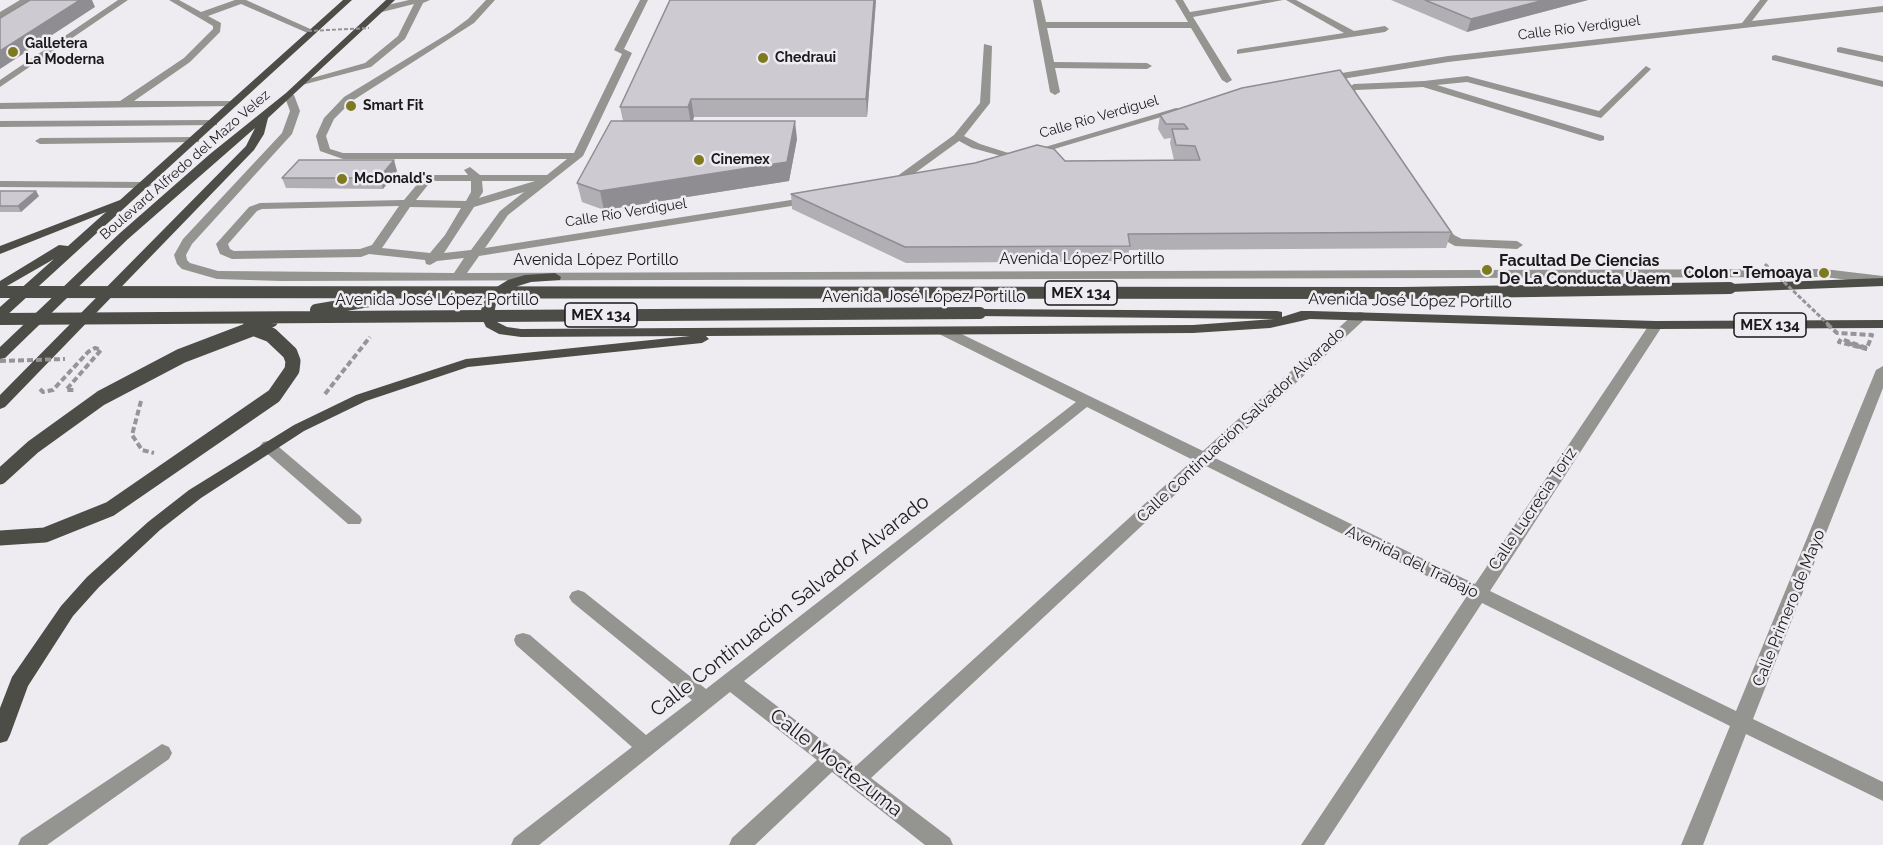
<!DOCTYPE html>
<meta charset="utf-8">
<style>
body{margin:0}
canvas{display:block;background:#eeebf1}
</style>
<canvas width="1883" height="845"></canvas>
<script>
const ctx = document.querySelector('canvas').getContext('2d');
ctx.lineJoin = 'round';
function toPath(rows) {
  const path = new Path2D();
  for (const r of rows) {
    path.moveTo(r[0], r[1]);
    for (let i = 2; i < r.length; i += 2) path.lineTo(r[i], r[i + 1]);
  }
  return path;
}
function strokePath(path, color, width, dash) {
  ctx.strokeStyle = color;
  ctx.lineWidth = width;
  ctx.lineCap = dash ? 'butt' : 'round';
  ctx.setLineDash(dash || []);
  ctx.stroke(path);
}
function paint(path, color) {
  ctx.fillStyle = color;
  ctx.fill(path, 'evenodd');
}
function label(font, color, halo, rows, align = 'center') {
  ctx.font = font + ' Raleway,sans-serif';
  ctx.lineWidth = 5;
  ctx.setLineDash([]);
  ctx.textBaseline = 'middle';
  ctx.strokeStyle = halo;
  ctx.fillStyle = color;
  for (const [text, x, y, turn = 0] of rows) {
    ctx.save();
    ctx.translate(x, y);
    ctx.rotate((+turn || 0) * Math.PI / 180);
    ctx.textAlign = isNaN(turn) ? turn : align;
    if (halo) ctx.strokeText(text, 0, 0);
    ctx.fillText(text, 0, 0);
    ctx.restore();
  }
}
strokePath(toPath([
 [1848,343,1867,349],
 [40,389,43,392,53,390,88,352,95,348,101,350,66,390,75,390],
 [325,394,370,337],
 [141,401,132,435,142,450,154,453]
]), '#969498', 4, [6, 3]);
paint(toPath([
 [20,0,30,0,0,19,0,12,20,0],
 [118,0,128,0,0,87,0,80,118,0],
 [169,0,179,0,201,12,235,0,246,0,317,32,310,34,241,4,208,16,221,23,220,32,190,62,134,101,238,101,239,103,234,106,0,109,0,103,120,101,184,58,213,29,213,26,169,0],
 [409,0,430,0,423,3,405,39,371,67,298,86,298,82,365,63,398,36,414,4,382,12,378,9,379,7,409,0],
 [486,0,495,0,474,23,352,101,334,119,326,136,330,149,343,153,574,153,622,54,614,50,640,0,648,0,624,49,632,53,583,156,508,215,485,248,810,197,816,200,810,203,479,256,467,273,1824,269,1883,276,1883,284,1824,277,281,281,217,279,182,269,177,264,174,255,183,239,282,133,290,111,284,95,289,92,294,95,300,111,292,134,192,244,186,255,187,260,190,263,218,271,454,273,464,258,437,261,430,265,426,264,425,260,369,254,361,257,232,259,220,254,216,244,249,207,260,203,404,200,424,176,428,175,468,175,464,170,470,167,480,175,547,175,567,159,343,159,320,151,316,136,324,118,344,97,449,33,468,19,486,0],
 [431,181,471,181,471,192,466,201,416,200,431,181],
 [482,181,535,181,479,198,483,192,482,181],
 [524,192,500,211,471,250,444,253,474,207,524,192],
 [399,206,372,245,360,249,234,251,230,249,228,244,257,211,262,209,399,206],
 [410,207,461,208,445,235,430,253,382,248,410,207],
 [1033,0,1041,0,1046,22,1188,22,1175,0,1183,0,1190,12,1263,0,1283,0,1193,17,1232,80,1227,83,1222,80,1191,28,1047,28,1054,62,1147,63,1152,66,1147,69,1055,68,1060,92,1055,95,1050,92,1033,0],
 [1286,0,1296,0,1354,31,1385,26,1389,29,1385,32,1237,54,1237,50,1240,49,1344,33,1286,0],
 [1760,0,1768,0,1752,21,1883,6,1883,12,1448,62,1323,82,1318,79,1323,76,1448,56,1742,23,1760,0],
 [984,44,992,46,990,103,964,136,980,144,1021,157,1016,160,972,148,959,141,893,189,885,189,885,185,954,135,980,103,984,44],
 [1840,47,1883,56,1883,62,1837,52,1837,48,1840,47],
 [1775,55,1883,81,1883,87,1772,60,1772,56,1775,55],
 [1646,66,1651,69,1649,71,1601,118,1467,82,1437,85,1604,136,1604,140,1600,141,1423,87,1356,90,1353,92,1360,102,1355,105,1351,104,1343,91,1354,84,1424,81,1467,76,1599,111,1646,66],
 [1176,108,1185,110,1034,155,1025,153,1176,108],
 [213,120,217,121,217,125,0,127,0,121,213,120],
 [195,137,199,138,199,142,40,144,35,141,40,138,195,137],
 [0,181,146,182,152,185,146,188,0,187,0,181],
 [1439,219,1443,220,1454,235,1462,239,1517,241,1523,245,1517,249,1455,246,1446,241,1433,223,1439,219],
 [1360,312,1365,313,1367,316,1365,319,1215,458,1475,584,1651,322,1661,322,1663,325,1490,591,1736,711,1876,370,1883,366,1883,388,1753,719,1883,782,1883,801,1746,734,1703,845,1681,845,1730,726,1482,603,1324,845,1301,845,1467,596,1206,466,871,778,950,838,953,845,925,845,832,772,755,845,729,845,732,838,817,760,730,692,539,845,511,845,514,838,632,747,516,645,514,640,516,635,523,633,530,635,646,735,692,700,572,602,569,597,572,592,578,590,584,592,706,689,1076,402,937,333,935,330,937,327,947,327,1203,451,1355,313,1360,312],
 [1087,407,1193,460,856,766,744,681,1087,407],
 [268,441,273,442,360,516,362,520,360,524,348,524,263,450,260,446,263,442,268,441],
 [162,744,169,747,172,753,169,759,47,845,18,845,21,838,162,744]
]), '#949491');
paint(toPath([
 [343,0,352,0,5,317,0,318,0,307,54,259,0,290,0,281,59,245,68,246,106,212,0,254,0,246,120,200,343,0],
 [386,0,395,0,268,118,264,134,254,150,5,407,0,409,0,395,246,146,255,128,128,239,5,358,0,359,0,347,120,233,210,154,286,93,386,0],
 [555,273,561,277,560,280,531,282,518,286,505,294,496,304,494,314,497,322,507,327,521,329,1193,325,1274,319,975,316,973,313,980,309,1277,311,1282,312,1282,317,1301,311,1311,311,1656,321,1883,320,1883,328,1656,329,1310,319,1270,328,1193,333,706,336,709,339,702,343,468,367,366,401,304,431,201,498,160,530,99,587,73,616,28,686,10,735,7,741,0,743,0,708,12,677,61,606,87,577,148,522,189,490,294,425,356,395,466,359,690,336,521,337,499,334,486,327,480,314,483,303,495,288,508,280,525,275,555,273],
 [1883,278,1883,286,1730,292,1724,288,1730,284,1883,278]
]), '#4d4d48');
strokePath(toPath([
 [308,31,369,28]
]), '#969498', 2, [4, 2]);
strokePath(toPath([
 [1765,264,1829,325]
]), '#969498', 3, [4.5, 2]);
strokePath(toPath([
 [1827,324,1837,333,1872,335,1867,348,1841,339,1839,342,1867,349],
 [0,361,65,359]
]), '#969498', 4, [6, 3]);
strokePath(toPath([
 [0,292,1402,293,1730,288],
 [316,310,375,300],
 [0,319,980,313],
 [261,325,272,321]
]), '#4d4d48', 12);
strokePath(toPath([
 [0,477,33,447,101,398,181,356,265,324],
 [0,538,45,535,110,509,274,396,292,370,293,361,290,353,271,335,250,327]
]), '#4d4d48', 15);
paint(toPath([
 [876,0,867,117,694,117,693,121,797,139,789,181,604,210,582,202,577,183,623,121,620,107],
 [1391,0,1588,0,1467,32],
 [1242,88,1451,232,1446,248,1129,250,1128,261,906,263,792,209,791,194,1065,161,1185,160,1174,160,1170,143,1171,138,1164,139,1158,129,1160,115],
 [397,171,383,189,286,188,282,178],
 [0,191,39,196,21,212,0,212]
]), '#b1aeb4');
paint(toPath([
 [80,0,92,0,95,7,0,69,0,51],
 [874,0,876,0,867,117,866,99],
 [1544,0,1588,0,1467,32,1471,19],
 [691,99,694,117,691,125,688,107],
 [795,121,797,139,789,181,604,210,600,191],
 [394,160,397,171,383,189,379,178],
 [36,191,39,196,21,212,18,206]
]), '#908d92');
const building = toPath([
 [30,0,80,0,0,51,0,18,30,0],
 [670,0,874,0,866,99,691,99,688,107,620,107,670,0],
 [1425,0,1544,0,1471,19,1425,0],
 [1340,70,1451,232,1128,234,1130,246,905,247,791,194,975,163,1037,145,1054,149,1065,161,1200,160,1195,146,1176,145,1172,129,1188,129,1184,124,1166,124,1160,115,1242,88,1340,70],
 [611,121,795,121,787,162,600,191,577,183,611,121],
 [299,160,394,160,379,178,282,178,299,160],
 [0,191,36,191,18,206,0,206,0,191]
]);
paint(building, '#cecad1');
strokePath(building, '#908d92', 1.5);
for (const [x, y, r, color] of [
 [13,52,6,"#7d7a20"],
 [763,58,6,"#7d7a20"],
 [351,106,6,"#7d7a20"],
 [699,160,6,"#7d7a20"],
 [342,179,6,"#7d7a20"],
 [1487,270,6,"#7d7a20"],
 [1824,273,6,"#7d7a20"]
]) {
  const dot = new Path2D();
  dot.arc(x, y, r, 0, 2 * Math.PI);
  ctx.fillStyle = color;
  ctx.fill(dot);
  strokePath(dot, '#eeebf1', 2);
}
label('14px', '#1a191b', '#eeebf1', [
 ["Calle Río Verdiguel",1579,28,-7],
 ["Calle Río Verdiguel",1099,117,-16],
 ["Boulevard Alfredo del Mazo Velez",185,165,-41],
 ["Calle Río Verdiguel",626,213,-9]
]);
label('bold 14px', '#1a191b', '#eeebf1', [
 ["Galletera",25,44],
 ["La Moderna",25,60],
 ["Chedraui",775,58],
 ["Smart Fit",363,106],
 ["Cinemex",711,160],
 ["McDonald's",354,179]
], 'left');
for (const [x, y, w] of [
 [1081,293,72],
 [601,315,72],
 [1770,325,72]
]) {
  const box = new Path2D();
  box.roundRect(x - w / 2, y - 12, w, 24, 4.5);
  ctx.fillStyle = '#eeebf1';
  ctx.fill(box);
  strokePath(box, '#1a191b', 1.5);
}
label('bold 15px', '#1a191b', null, [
 ["MEX 134",1081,293],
 ["MEX 134",601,315],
 ["MEX 134",1770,325]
]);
label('16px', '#1a191b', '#eeebf1', [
 ["Avenida López Portillo",1082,259],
 ["Avenida López Portillo",596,260],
 ["Avenida José López Portillo",924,297],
 ["Avenida José López Portillo",437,300],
 ["Avenida José López Portillo",1410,301,1],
 ["Calle Continuación Salvador Alvarado",1241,425,-43],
 ["Calle Lucrecia Toriz",1533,509,-56],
 ["Avenida del Trabajo",1412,562,26],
 ["Calle Primero de Mayo",1789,608,-68]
]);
label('bold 16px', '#1a191b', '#eeebf1', [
 ["Facultad De Ciencias",1499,261],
 ["De La Conducta Uaem",1499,279],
 ["Colon - Temoaya",1812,273,"right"]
], 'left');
label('20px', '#1a191b', '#eeebf1', [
 ["Calle Continuación Salvador Alvarado",790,606,-38],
 ["Calle Moctezuma",836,763,38]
]);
</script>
